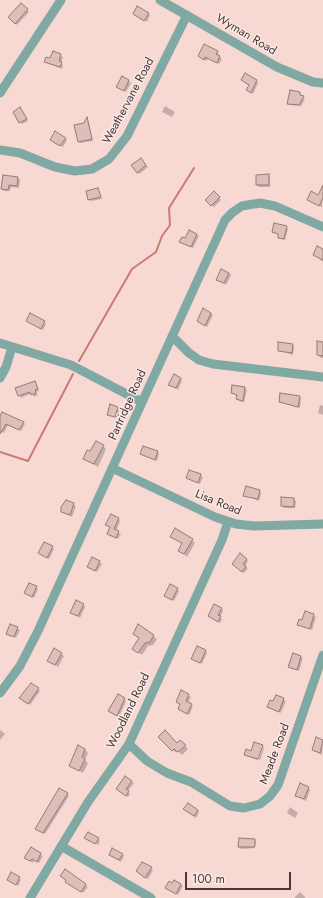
<!DOCTYPE html>
<style>
body{margin:0}
#map{position:relative;width:323px;height:898px;overflow:hidden;background:#f8d8d2;font-family:Jost,sans-serif}
canvas{display:block}
.scale{position:absolute;left:185px;top:872px;width:106px;height:18px;box-sizing:border-box;border:2px solid #463937;border-top:0;padding-left:5px;font-size:12px;line-height:14px;white-space:nowrap;color:#463937;-webkit-text-stroke:3px #fce8e5;paint-order:stroke}
</style>
<div id="map">
<canvas width="323" height="898"></canvas>
<div class="scale">100 m</div>
</div>
<script>
const ctx = document.querySelector('canvas').getContext('2d');
ctx.lineJoin = 'round';
function paint(path, color) {
  ctx.fillStyle = color;
  ctx.fill(path, 'evenodd');
}
function toPath(rows) {
  const path = new Path2D();
  for (const r of rows) {
    path.moveTo(r[0], r[1]);
    for (let i = 2; i < r.length; i += 2) path.lineTo(r[i], r[i + 1]);
  }
  return path;
}
function strokePath(path, color, width, dash) {
  ctx.strokeStyle = color;
  ctx.lineWidth = width;
  ctx.lineCap = dash ? 'butt' : 'round';
  ctx.setLineDash(dash || []);
  ctx.stroke(path);
}
function label(font, color, halo, rows, align = 'center') {
  ctx.font = font + ' Jost,sans-serif';
  ctx.lineWidth = 3;
  ctx.setLineDash([]);
  ctx.textBaseline = 'middle';
  ctx.strokeStyle = halo;
  ctx.fillStyle = color;
  for (const [text, x, y, turn = 0] of rows) {
    ctx.save();
    ctx.translate(x, y);
    ctx.rotate((+turn || 0) * Math.PI / 180);
    ctx.textAlign = isNaN(turn) ? turn : align;
    if (halo) ctx.strokeText(text, 0, 0);
    ctx.fillText(text, 0, 0);
    ctx.restore();
  }
}
paint(toPath([
 [21,4,29,12,17,25,9,17],
 [134,14,148,14,150,15,147,22],
 [53,52,63,57,61,63,63,65,62,69,45,62,51,60],
 [217,52,219,54,218,56,222,59,219,64,208,59,206,61,199,56],
 [242,80,256,81,258,83,253,94,247,90,250,85],
 [129,81,131,83,126,92,117,87],
 [300,93,301,97,305,99,301,106,290,105,288,103],
 [165,106,175,112,172,117,162,112],
 [22,111,28,121,22,124,14,112],
 [88,119,93,141,80,143,79,141],
 [65,138,67,140,63,147,53,142],
 [143,161,148,167,139,174,137,172],
 [268,175,270,177,270,187,259,187,257,185],
 [4,176,18,178,20,180,19,188,11,187,10,191,4,191,2,189],
 [98,189,102,199,91,201,89,199],
 [214,192,221,200,214,207,206,200],
 [323,192,322,207,311,202,319,196],
 [286,227,288,229,285,240,281,239,279,235,273,232],
 [197,235,199,236,193,248,181,242],
 [323,250,323,262,314,255],
 [229,273,231,275,226,285,218,280],
 [211,313,213,315,207,327,198,321],
 [27,321,44,322,46,324,43,330],
 [323,343,323,358,321,358,318,355],
 [292,345,294,347,293,355,279,350],
 [181,379,182,380,178,390,169,384],
 [35,382,39,391,36,392,38,395,34,397,32,393,21,398,16,388],
 [245,388,247,390,244,402,239,401,237,399,238,396,232,393],
 [299,397,301,399,300,408,280,402],
 [320,405,323,406,323,415,318,413],
 [117,407,119,409,117,418,108,414],
 [0,418,23,422,25,424,21,431,8,425,4,433,0,431],
 [103,446,106,449,98,467,84,459,90,452],
 [157,452,159,454,157,461,141,454],
 [190,471,203,477,200,484,187,478],
 [259,491,261,493,259,501,244,495],
 [282,498,294,499,296,501,295,508,284,508,282,506],
 [66,501,76,506,72,517,62,512],
 [118,519,120,521,116,531,121,534,118,539,110,535,111,528,107,525],
 [172,536,192,540,195,543,187,557,179,550,182,544],
 [52,547,54,549,49,559,41,555],
 [92,558,102,564,97,572,88,567],
 [246,559,248,561,245,566,248,568,244,573,235,566],
 [36,587,38,589,34,598,25,593],
 [177,589,179,591,174,601,165,596],
 [83,605,85,607,80,618,71,612],
 [222,609,223,611,220,617,222,619,220,623,209,616],
 [306,613,316,617,312,630,298,624,303,621],
 [11,625,20,630,16,638,7,633],
 [134,634,153,636,157,639,153,645,148,646,142,655,133,649,139,638],
 [54,650,64,656,58,667,50,662],
 [205,651,207,653,202,664,194,660],
 [293,654,303,658,299,671,289,666],
 [38,689,40,691,30,705,23,700],
 [182,691,191,697,188,703,193,707,189,715,179,709,181,704],
 [276,696,286,701,281,713,268,707,274,703],
 [124,699,126,701,119,717,111,712],
 [0,730,5,734,0,740],
 [160,737,177,744,180,741,188,749,182,755,178,751,176,753],
 [317,739,323,741,322,755,313,750],
 [261,746,257,760,245,755],
 [263,747,264,748,260,761,259,760],
 [85,749,88,753,85,760,88,763,83,773,70,766],
 [125,777,134,783,128,791,130,794,128,797,119,791],
 [308,788,310,790,306,801,296,796],
 [67,794,69,796,45,834,38,831,37,829],
 [290,807,298,813,295,818,287,813],
 [184,809,198,810,199,812,196,818],
 [86,838,98,839,100,841,98,845],
 [239,840,254,840,256,841,255,848,241,849,239,847],
 [31,848,43,856,39,863,34,860,33,863,28,860],
 [122,854,124,856,121,862,110,855],
 [142,863,153,870,148,879,139,873],
 [65,870,88,887,83,893,68,883],
 [11,874,21,880,18,886,10,881],
 [181,884,183,886,178,895,166,888],
 [300,892,306,898,294,898]
]), '#0003');
strokePath(toPath([
 [79,361,132,269,156,252,162,236,170,225,169,208,194,168],
 [0,452,28,461,73,374]
]), '#c97c71', 2);
const building = toPath([
 [21,3,28,9,15,24,8,17,21,3],
 [137,6,149,13,144,21,133,14,137,6],
 [204,44,218,51,216,54,220,56,217,63,205,57,204,60,198,56,204,44],
 [53,51,61,54,59,61,62,62,60,67,44,62,46,57,50,58,53,51],
 [245,73,257,80,251,93,246,90,249,85,241,80,245,73],
 [122,76,129,80,124,91,116,87,122,76],
 [290,90,300,92,300,95,304,96,299,105,287,104,290,90],
 [20,107,27,119,19,123,13,112,20,107],
 [87,117,92,139,78,142,74,125,84,123,87,117],
 [55,131,66,138,60,146,50,140,55,131],
 [141,158,146,165,137,173,131,165,141,158],
 [269,174,269,185,256,185,256,175,269,174],
 [3,175,18,177,17,186,9,185,8,190,1,189,3,175],
 [323,185,323,198,319,206,307,200,311,191,318,195,323,185],
 [98,188,101,197,88,200,86,191,98,188],
 [214,191,220,197,211,206,205,200,214,191],
 [274,223,287,226,284,239,278,238,278,234,272,232,274,223],
 [189,230,197,234,191,247,179,242,182,237,185,238,189,230],
 [317,246,323,249,323,260,313,255,317,246],
 [221,269,229,273,224,283,216,280,221,269],
 [203,308,211,313,205,326,197,321,203,308],
 [30,313,45,321,41,329,26,321,30,313],
 [317,341,323,342,323,356,317,355,317,341],
 [278,342,293,344,292,353,278,351,278,342],
 [174,374,181,378,176,388,168,385,174,374],
 [35,381,38,389,35,390,36,393,31,395,30,392,18,396,15,388,35,381],
 [232,385,245,387,243,401,236,399,237,395,231,393,232,385],
 [280,393,300,396,298,407,279,402,280,393],
 [110,404,118,407,115,417,107,415,110,404],
 [2,412,24,422,19,430,6,424,0,434,0,416,2,412],
 [96,441,104,445,94,464,83,459,87,450,90,451,96,441],
 [143,446,158,451,155,460,140,454,143,446],
 [189,470,201,474,198,483,186,478,189,470],
 [246,486,260,490,258,499,243,496,246,486],
 [281,497,294,498,294,507,281,506,281,497],
 [66,500,74,503,70,515,61,512,61,507,66,500],
 [111,514,119,518,114,529,119,531,116,538,107,534,110,527,105,525,111,514],
 [175,528,193,539,184,554,178,551,182,543,170,537,175,528],
 [44,542,53,546,47,558,38,553,44,542],
 [240,553,247,559,243,564,246,566,242,572,232,564,240,553],
 [92,557,100,561,95,571,87,567,92,557],
 [29,583,37,586,32,597,24,593,29,583],
 [170,584,178,588,172,600,164,596,170,584],
 [76,600,84,604,78,616,70,613,76,600],
 [214,604,222,608,218,615,221,616,218,622,208,616,214,604],
 [305,611,314,614,310,629,297,625,299,619,302,620,305,611],
 [10,624,18,627,14,637,6,634,10,624],
 [138,624,154,635,150,642,145,643,138,653,132,649,139,638,133,634,138,624],
 [197,646,206,650,200,663,191,659,197,646],
 [54,648,62,653,55,665,47,661,54,648],
 [293,653,301,656,297,670,288,667,293,653],
 [31,683,39,688,28,704,19,698,31,683],
 [181,690,189,694,186,701,192,704,187,714,178,709,180,704,176,702,181,690],
 [118,694,125,698,117,716,108,711,118,694],
 [276,695,284,698,279,712,267,707,270,700,273,701,276,695],
 [165,730,177,743,180,740,186,745,178,752,174,749,172,751,158,737,165,730],
 [316,737,323,740,320,753,312,750,316,737],
 [254,742,263,745,258,759,244,755,246,749,251,751,254,742],
 [78,745,85,749,82,757,85,759,79,771,69,766,78,745],
 [125,776,132,781,126,789,129,791,126,796,116,789,125,776],
 [300,783,309,787,304,799,295,796,300,783],
 [59,788,68,793,43,833,35,829,59,788],
 [188,803,198,810,194,816,183,809,188,803],
 [88,832,99,838,95,844,84,838,88,832],
 [239,838,255,839,255,845,254,847,238,847,239,838],
 [31,847,41,853,37,862,32,859,30,861,24,858,31,847],
 [112,848,123,854,119,860,109,855,112,848],
 [142,862,152,867,145,878,136,871,142,862],
 [65,869,86,884,81,892,65,882,66,880,60,876,65,869],
 [11,872,20,877,16,885,7,880,11,872],
 [174,880,181,884,176,894,165,888,169,881,172,883,174,880]
]);
paint(building, '#debeb9');
strokePath(building, '#977a75', 1);
strokePath(toPath([
 [160,0,277,67,313,82,323,83],
 [0,93,61,0],
 [0,150,20,153,55,167,75,171,92,169,109,159,127,136,187,15],
 [172,336,189,353,199,360,213,364,323,377],
 [0,343,71,365,142,402],
 [0,378,6,367,12,347],
 [112,468,215,517,236,524,254,526,323,524],
 [0,693,20,666,38,631,225,220,233,212,242,206,260,203,275,206,323,227],
 [129,744,147,761,167,773,191,782,230,806,244,808,260,804,270,796,278,785,323,655],
 [61,846,151,898],
 [30,898,88,802,129,744,222,540,228,522]
]), '#81a9a3', 9);
label('12px', '#463937', '#fce8e5', [
 ["Wyman Road",246,35,31],
 ["Weathervane Road",129,101,-62],
 ["Partridge Road",128,405,-66],
 ["Lisa Road",218,503,22],
 ["Woodland Road",129,711,-64],
 ["Meade Road",275,754,-69]
]);
</script>
